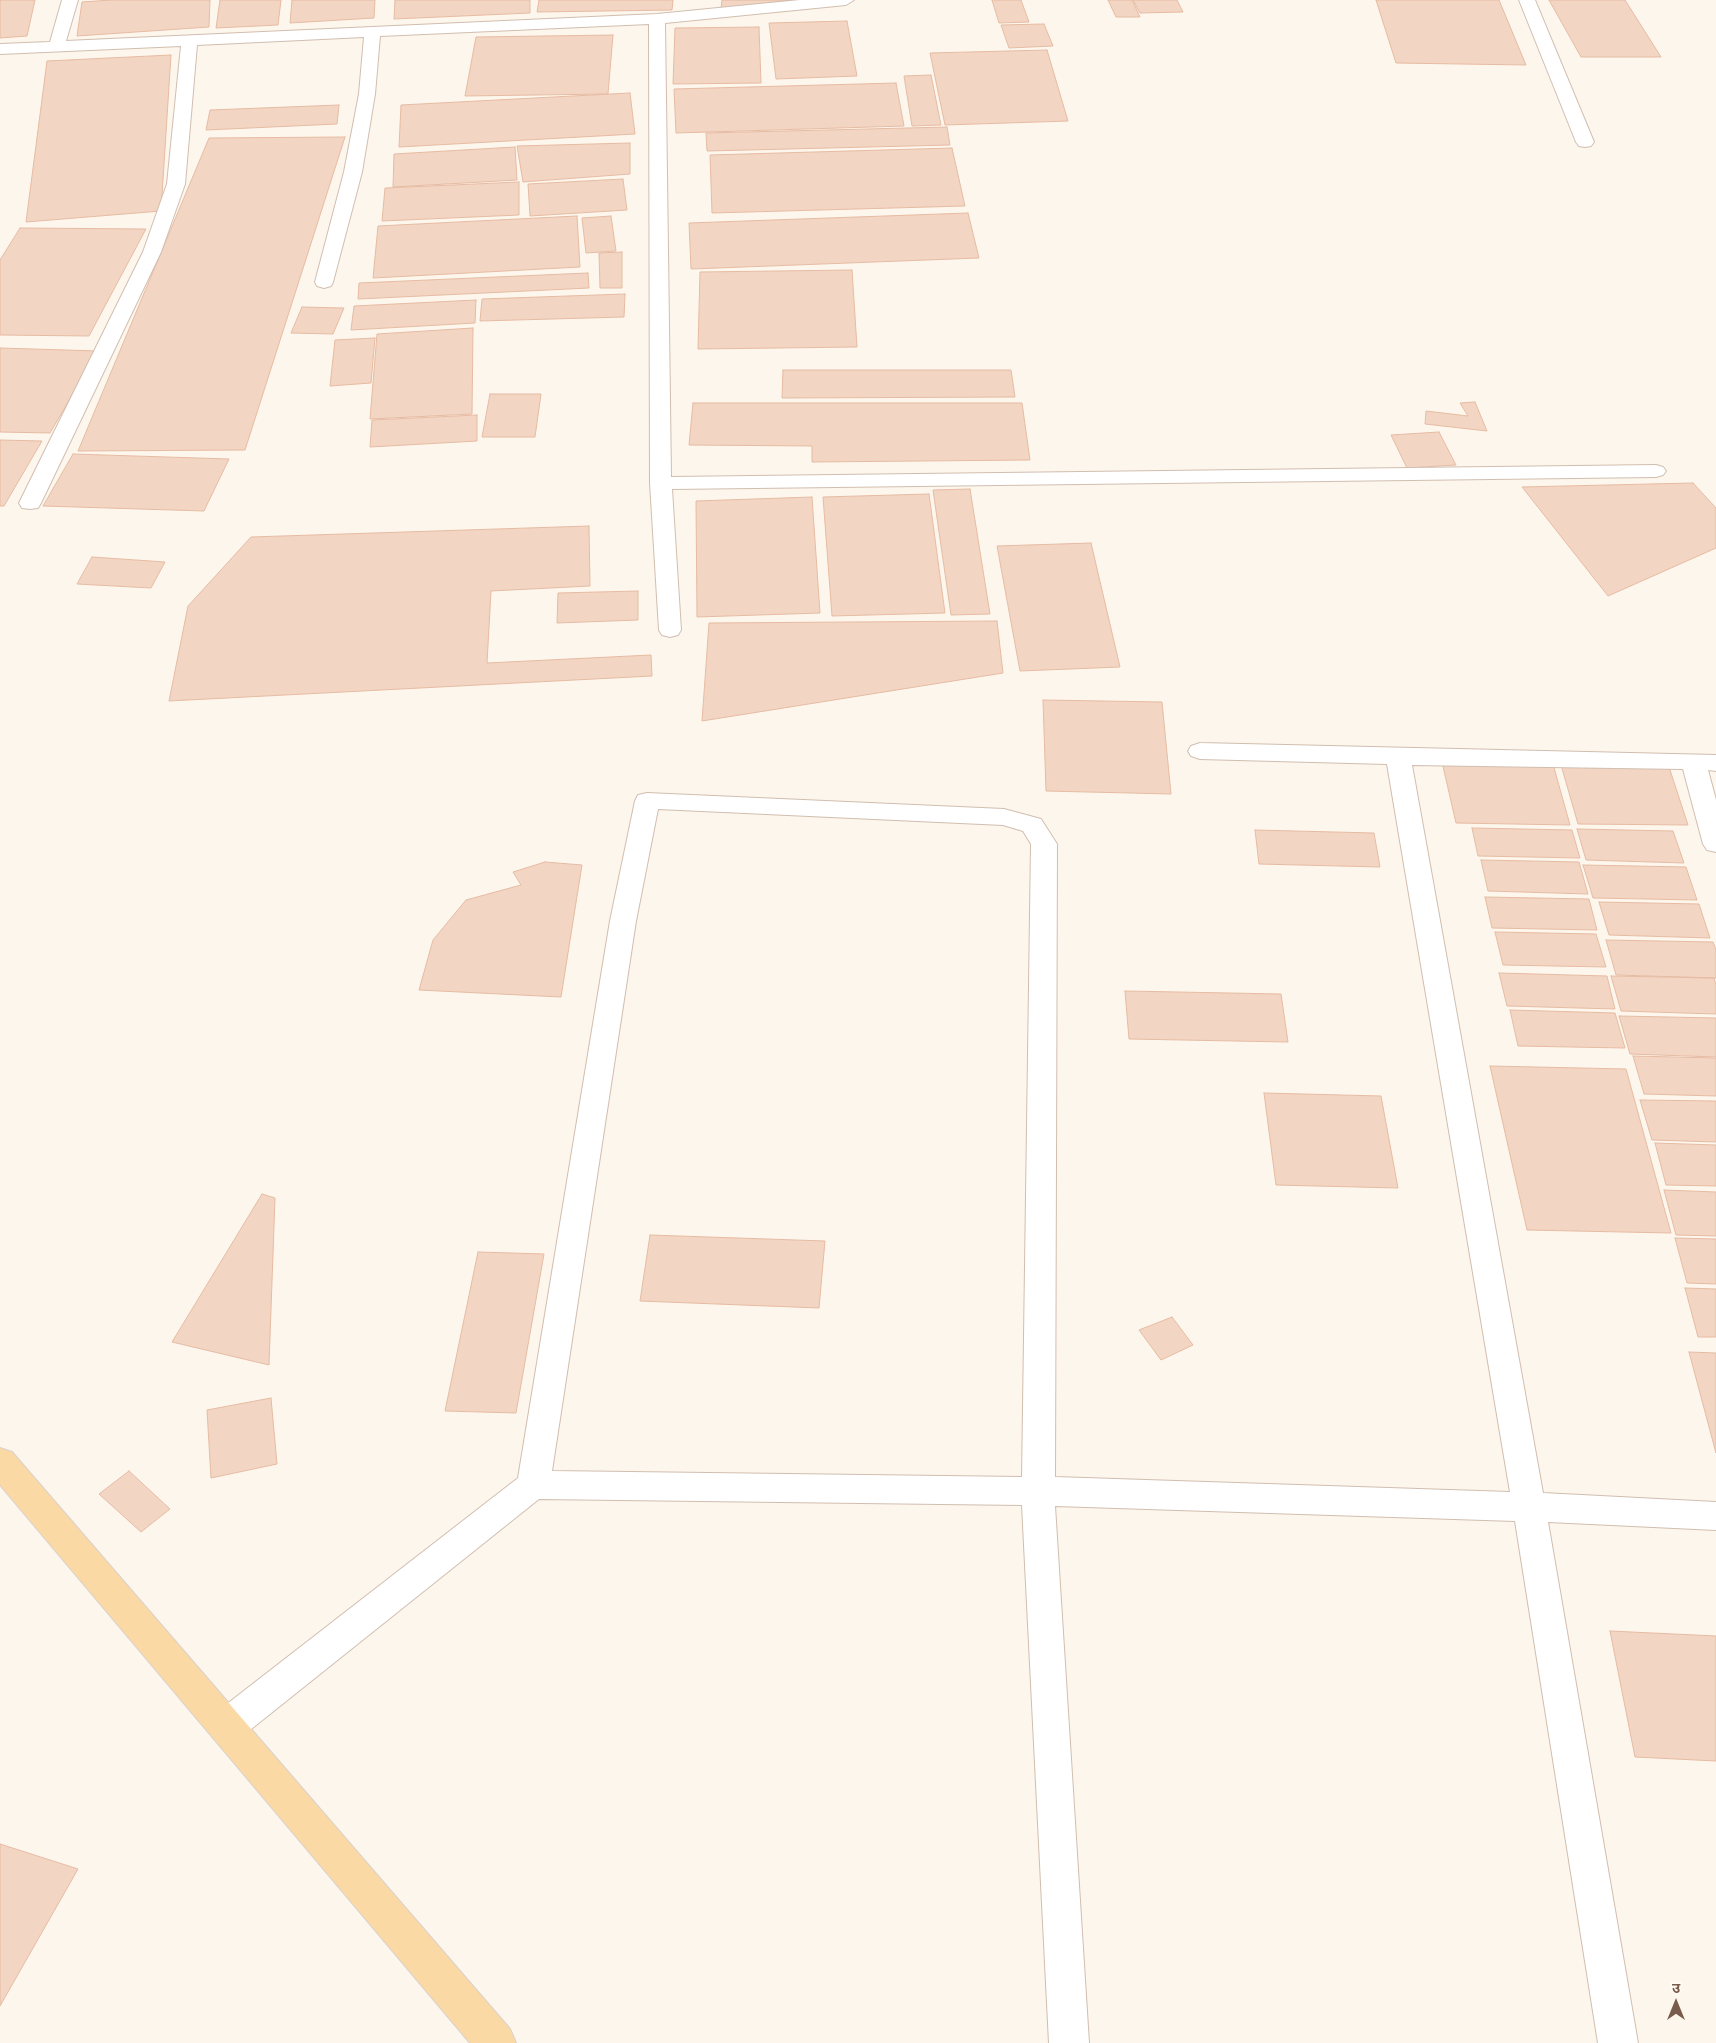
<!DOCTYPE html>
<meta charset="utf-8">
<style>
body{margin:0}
#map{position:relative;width:1716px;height:2043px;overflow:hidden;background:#fdf6ec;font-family:Commissioner,"Noto Sans Devanagari",sans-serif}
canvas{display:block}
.north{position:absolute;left:1651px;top:1978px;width:50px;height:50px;-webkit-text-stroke:4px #fffaf3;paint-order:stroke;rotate:0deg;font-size:14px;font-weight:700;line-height:20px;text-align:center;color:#7a5c4d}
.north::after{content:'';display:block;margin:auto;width:18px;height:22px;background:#7a5c4d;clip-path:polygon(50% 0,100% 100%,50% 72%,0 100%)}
</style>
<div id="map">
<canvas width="1716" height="2043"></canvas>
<div class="north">उ</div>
</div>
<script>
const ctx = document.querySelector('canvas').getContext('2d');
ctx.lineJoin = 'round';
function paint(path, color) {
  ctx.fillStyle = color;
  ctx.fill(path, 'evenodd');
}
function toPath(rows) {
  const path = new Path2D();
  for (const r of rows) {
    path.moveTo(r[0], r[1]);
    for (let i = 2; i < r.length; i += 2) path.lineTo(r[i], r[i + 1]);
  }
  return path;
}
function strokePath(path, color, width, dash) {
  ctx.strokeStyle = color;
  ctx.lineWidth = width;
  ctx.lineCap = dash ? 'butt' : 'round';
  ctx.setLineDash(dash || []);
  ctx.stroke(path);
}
const building = toPath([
 [0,0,35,0,27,36,0,38,0,0],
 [111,0,210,0,209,27,77,36,82,2,111,0],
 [220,0,281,0,278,25,216,28,220,0],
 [292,0,375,0,374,18,290,23,292,0],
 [395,0,530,0,530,13,394,19,395,0],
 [539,0,673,0,672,10,537,12,539,0],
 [722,0,794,0,721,9,722,0],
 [992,0,1021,0,1029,22,999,23,992,0],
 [1108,0,1132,0,1140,17,1116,17,1108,0],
 [1133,0,1177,0,1183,12,1140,13,1133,0],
 [1376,0,1499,0,1526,65,1396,63,1376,0],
 [1549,0,1625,0,1661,57,1581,57,1549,0],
 [847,21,857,76,776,79,769,23,847,21],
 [1044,24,1053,46,1009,48,1001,25,1044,24],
 [759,27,761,83,673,84,675,28,759,27],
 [613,35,608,94,465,96,476,37,613,35],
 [1047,50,1068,121,945,125,930,53,1047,50],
 [171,55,161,211,26,222,47,61,171,55],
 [931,75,941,125,912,126,904,76,931,75],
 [896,83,904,126,676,133,674,89,896,83],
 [630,93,635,134,399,147,401,105,630,93],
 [339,105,337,124,206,130,210,110,339,105],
 [947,127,950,145,707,151,706,133,947,127],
 [345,137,245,450,78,451,209,138,345,137],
 [630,143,630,174,523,182,517,146,630,143],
 [515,147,517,180,393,187,394,154,515,147],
 [952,148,965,206,712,213,710,155,952,148],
 [623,179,627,210,530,216,528,184,623,179],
 [519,182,519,215,382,221,385,188,519,182],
 [968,213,979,258,691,269,689,223,968,213],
 [577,216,580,267,373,278,378,226,577,216],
 [611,216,616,251,586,253,582,218,611,216],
 [20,228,146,229,89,336,0,335,0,260,20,228],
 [622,252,622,288,600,288,599,253,622,252],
 [852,270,857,347,698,349,700,272,852,270],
 [588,273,589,288,358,299,359,283,588,273],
 [625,294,624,317,480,321,482,299,625,294],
 [476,300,475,323,351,330,354,306,476,300],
 [302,307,344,308,333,334,291,333,302,307],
 [473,328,472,414,370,419,377,334,473,328],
 [375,338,371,383,330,386,335,340,375,338],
 [0,348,98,351,50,433,0,432,0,348],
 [783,370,1011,370,1015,397,782,398,783,370],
 [490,394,541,394,535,437,482,437,490,394],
 [1475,402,1487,431,1425,424,1426,411,1468,416,1460,403,1475,402],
 [693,403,1022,403,1030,460,812,462,812,446,689,445,693,403],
 [477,415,477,441,370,447,372,420,477,415],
 [1439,432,1456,465,1407,468,1391,435,1439,432],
 [0,440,42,441,4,506,0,506,0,440],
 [73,454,229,459,204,511,43,506,73,454],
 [1693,483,1716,508,1716,548,1608,596,1522,487,1693,483],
 [970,489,990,614,951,615,933,490,970,489],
 [929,494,945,613,832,616,823,497,929,494],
 [812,497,820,613,697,617,696,501,812,497],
 [589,526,590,586,491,591,487,663,651,655,652,676,169,701,188,606,251,537,589,526],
 [1091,543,1120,667,1020,671,997,546,1091,543],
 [92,557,165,562,151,588,77,584,92,557],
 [638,591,638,620,557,623,558,593,638,591],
 [997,621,1003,673,702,721,709,623,997,621],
 [1043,700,1162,702,1171,794,1046,791,1043,700],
 [1442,762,1553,764,1570,825,1456,823,1442,762],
 [1561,765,1669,767,1688,825,1578,824,1561,765],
 [1472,828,1572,830,1580,858,1478,856,1472,828],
 [1577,829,1673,831,1684,863,1586,860,1577,829],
 [1255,830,1374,833,1380,867,1259,864,1255,830],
 [1481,860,1579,862,1588,894,1488,891,1481,860],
 [545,862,582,865,561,997,419,990,433,940,466,900,521,885,513,872,545,862],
 [1583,865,1686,867,1697,900,1593,898,1583,865],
 [1485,897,1589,899,1597,930,1492,928,1485,897],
 [1599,902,1699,904,1710,938,1609,935,1599,902],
 [1495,932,1596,934,1606,967,1503,965,1495,932],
 [1606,940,1713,942,1716,950,1716,978,1616,975,1606,940],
 [1499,973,1607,976,1615,1009,1507,1006,1499,973],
 [1611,976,1714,978,1716,985,1716,1014,1621,1011,1611,976],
 [1125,991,1281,994,1288,1042,1129,1039,1125,991],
 [1510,1010,1615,1013,1625,1048,1518,1046,1510,1010],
 [1619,1016,1716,1018,1716,1057,1630,1054,1619,1016],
 [1633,1056,1716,1058,1716,1096,1644,1094,1633,1056],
 [1490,1066,1626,1069,1671,1233,1527,1230,1490,1066],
 [1264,1093,1381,1096,1398,1188,1276,1185,1264,1093],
 [1640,1100,1716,1101,1716,1142,1652,1140,1640,1100],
 [1655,1143,1716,1145,1716,1186,1666,1185,1655,1143],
 [1664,1190,1716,1192,1716,1236,1676,1235,1664,1190],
 [262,1194,275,1198,269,1365,172,1342,262,1194],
 [650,1235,825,1241,819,1308,640,1301,650,1235],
 [1675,1238,1716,1239,1716,1284,1687,1283,1675,1238],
 [478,1252,544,1254,516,1413,445,1411,478,1252],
 [1685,1288,1716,1289,1716,1337,1698,1337,1685,1288],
 [1172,1317,1193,1345,1161,1360,1139,1330,1172,1317],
 [1689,1352,1716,1353,1716,1453,1689,1352],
 [271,1398,277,1464,211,1478,207,1410,271,1398],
 [129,1471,170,1509,141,1532,99,1494,129,1471],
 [1610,1631,1716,1636,1716,1761,1635,1757,1610,1631],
 [0,1844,78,1869,0,2006,0,1844]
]);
paint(building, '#f3d5c3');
strokePath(building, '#e6bba3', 1);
const minor = toPath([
 [62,0,78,0,66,41,657,14,800,0,854,0,846,5,665,23,671,477,1656,465,1663,467,1666,471,1663,475,1656,477,672,489,681,630,678,635,670,637,662,635,659,630,650,483,649,24,380,36,375,94,362,172,333,282,331,286,324,288,317,286,315,282,344,172,359,94,364,37,197,45,185,184,161,252,41,503,38,508,30,509,22,508,19,503,143,252,167,184,181,46,0,54,0,44,50,42,62,0],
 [1519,0,1535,0,1594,142,1591,146,1585,147,1579,146,1576,142,1519,0],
 [1200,743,1716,755,1716,771,1708,770,1716,800,1716,852,1707,850,1703,844,1683,769,1412,765,1543,1493,1716,1502,1716,1530,1548,1522,1638,2043,1598,2043,1515,1521,1055,1506,1089,2043,1049,2043,1022,1505,539,1499,240,1738,227,1743,214,1738,209,1726,214,1714,518,1478,610,921,635,801,638,795,647,793,1004,809,1041,819,1057,844,1055,1477,1510,1492,1387,764,1200,759,1191,756,1188,751,1191,746,1200,743],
 [658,809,1003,825,1023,831,1031,844,1022,1477,552,1471,636,921,658,809]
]);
const major = toPath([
 [0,1448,12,1452,510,2029,516,2043,470,2043,0,1485,0,1448]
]);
strokePath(minor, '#d1beb0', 2);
strokePath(major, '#dad1cd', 2);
paint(minor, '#fff');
paint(major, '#fbd9a5');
</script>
